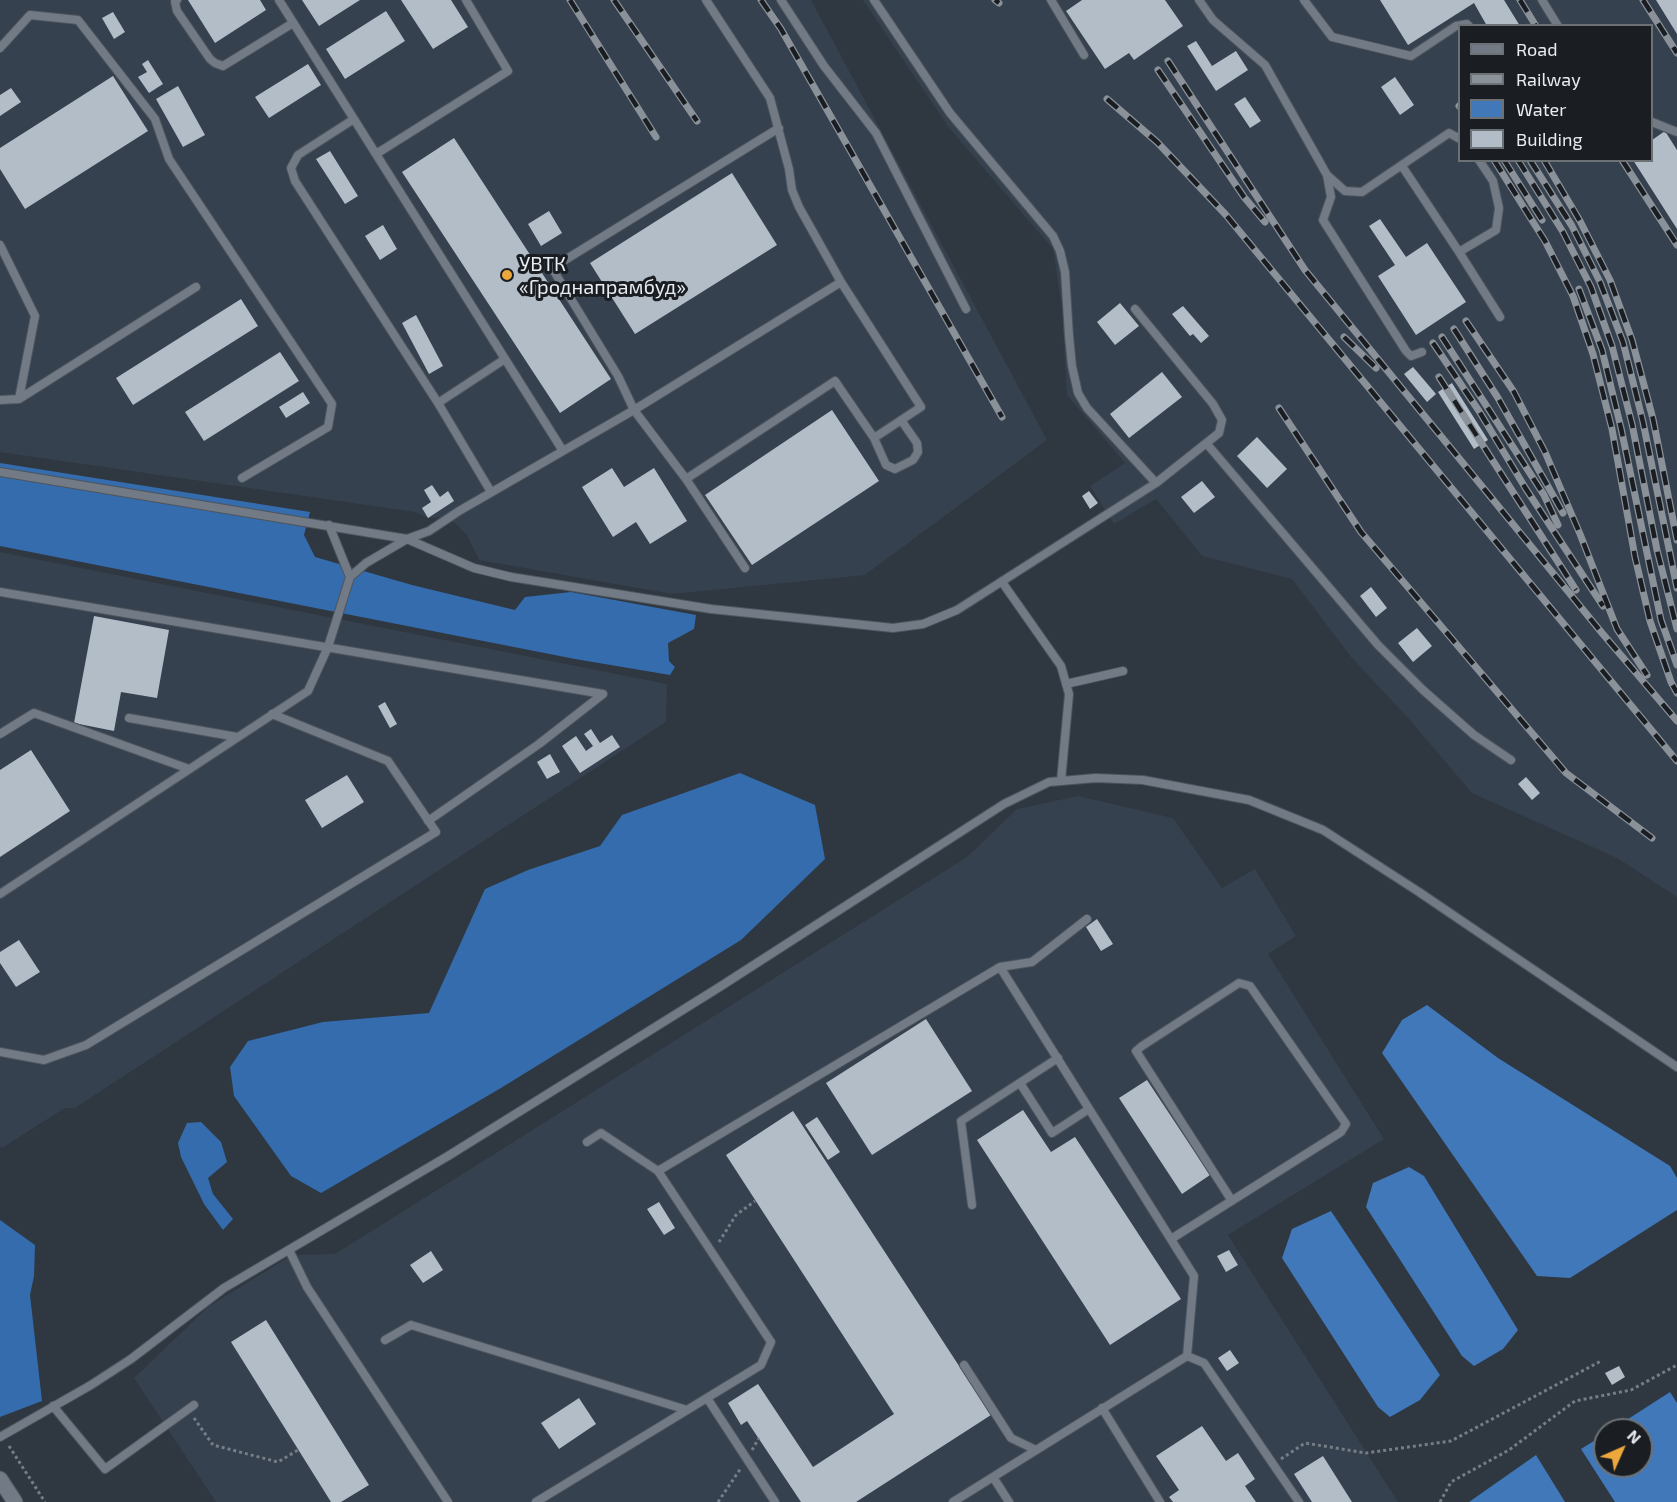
<!DOCTYPE html>
<meta charset="utf-8">
<style>
body{margin:0}
#map{position:relative;width:1677px;height:1502px;overflow:hidden;background:#2f3740;font-family:"Exo 2",sans-serif}
canvas{display:block}
.legend{position:absolute;left:1458px;top:24px;width:195px;height:138px;box-sizing:border-box;background:#1a1e22;border:2px solid #6c7176;margin:0;padding:8px 10px;list-style:none;font-size:18px;color:#e8edf3}
.legend li{display:flex;align-items:center;gap:12px;height:30px}
.legend b{width:30px;border:2px solid #6c7176}
.north{position:absolute;left:1593px;top:1418px;width:60px;height:60px;box-sizing:border-box;background:#1a1e22;border:2px solid #6c7176;border-radius:50%;rotate:45deg;font-size:16px;font-weight:700;line-height:24px;text-align:center;color:#e8edf3}
.north::after{content:'';display:block;margin:auto;width:21px;height:27px;background:#eda83c;clip-path:polygon(50% 0,100% 100%,50% 72%,0 100%)}
</style>
<div id="map">
<canvas width="1677" height="1502"></canvas>
<ul class="legend">
<li><b style="height:8px;background:#727a85"></b>Road</li>
<li><b style="height:8px;background:#8a9198"></b>Railway</li>
<li><b style="height:16px;background:#4078ba"></b>Water</li>
<li><b style="height:16px;background:#b3bdc8"></b>Building</li>
</ul>
<div class="north">N</div>
</div>
<script>
const ctx = document.querySelector('canvas').getContext('2d');
ctx.lineJoin = 'round';
function paint(path, color) {
  ctx.fillStyle = color;
  ctx.fill(path, 'evenodd');
}
function toPath(rows) {
  const path = new Path2D();
  for (const r of rows) {
    path.moveTo(r[0], r[1]);
    for (let i = 2; i < r.length; i += 2) path.lineTo(r[i], r[i + 1]);
  }
  return path;
}
function strokePath(path, color, width, dash) {
  ctx.strokeStyle = color;
  ctx.lineWidth = width;
  ctx.lineCap = dash ? 'butt' : 'round';
  ctx.setLineDash(dash || []);
  ctx.stroke(path);
}
function label(font, color, halo, rows, align = 'center') {
  ctx.font = font + ' "Exo 2",sans-serif';
  ctx.lineWidth = 6;
  ctx.setLineDash([]);
  ctx.textBaseline = 'middle';
  ctx.strokeStyle = halo;
  ctx.fillStyle = color;
  for (const [text, x, y, turn = 0] of rows) {
    ctx.save();
    ctx.translate(x, y);
    ctx.rotate((+turn || 0) * Math.PI / 180);
    ctx.textAlign = isNaN(turn) ? turn : align;
    if (halo) ctx.strokeText(text, 0, 0);
    ctx.fillText(text, 0, 0);
    ctx.restore();
  }
}
paint(toPath([
 [0,0,811,0,1047,440,865,575,672,594,479,560,467,535,449,517,428,518,415,512,0,452],
 [863,0,1677,0,1677,897,1617,858,1472,793,1408,718,1351,657,1292,579,1202,556,1156,499,1114,524,1090,486,1125,463,1067,395,1062,308,1053,249,949,128],
 [1460,26,1652,26,1652,160,1460,160],
 [0,552,667,684,666,722,75,1108,65,1108,2,1148,0,1147],
 [1078,796,1173,818,1222,888,1255,869,1296,936,1268,954,1384,1139,1228,1235,1398,1502,216,1502,134,1378,208,1307,292,1255,335,1254,967,857,1017,809]
]), '#35414f');
paint(toPath([
 [0,463,310,512,304,535,315,557,412,585,515,610,525,597,571,592,696,615,694,629,668,643,669,661,675,667,670,675,575,659,0,546],
 [740,773,815,805,825,859,741,940,501,1088,321,1193,291,1176,234,1096,230,1067,248,1041,323,1022,429,1013,485,889,528,870,600,846,622,815],
 [201,1122,221,1142,227,1162,208,1178,213,1194,233,1219,223,1230,204,1204,181,1157,178,1143,187,1123],
 [0,1220,35,1245,34,1276,30,1295,42,1401,0,1417]
]), '#346cad');
paint(toPath([
 [1427,1005,1498,1058,1670,1166,1677,1178,1677,1210,1570,1278,1537,1276,1382,1053,1402,1020],
 [1409,1167,1424,1176,1518,1330,1503,1349,1474,1366,1462,1356,1366,1207,1373,1183],
 [1331,1211,1440,1375,1420,1400,1390,1417,1378,1407,1282,1258,1292,1229],
 [1670,1392,1677,1403,1677,1502,1615,1502,1581,1449,1605,1434,1605,1466,1641,1466,1641,1430,1611,1430],
 [1536,1455,1565,1502,1469,1502]
]), '#4078ba');
paint(toPath([
 [188,0,260,0,266,10,215,43],
 [302,0,360,0,319,26],
 [401,0,451,0,468,27,433,49],
 [1082,0,1165,0,1183,26,1134,60,1129,53,1105,69,1066,11],
 [1380,0,1504,0,1520,26,1487,26,1474,3,1408,45],
 [1656,0,1677,0,1677,34],
 [386,11,405,41,345,79,326,49],
 [113,12,125,32,114,39,102,18],
 [1196,41,1212,66,1236,51,1248,70,1216,91,1187,46],
 [148,60,163,84,149,93,138,77,147,72,142,64],
 [308,64,321,85,269,118,255,97],
 [113,76,148,131,25,209,0,169,0,148],
 [1395,77,1414,105,1400,115,1381,87],
 [178,86,205,135,183,147,156,99],
 [11,88,21,102,0,116,0,95],
 [1245,97,1261,121,1250,128,1234,104],
 [1665,131,1677,150,1677,229,1633,160,1652,160,1652,140],
 [454,138,611,379,560,413,402,172],
 [330,151,358,196,345,204,316,159],
 [732,173,777,245,635,334,590,263],
 [549,211,562,233,541,246,528,224],
 [1380,219,1406,257,1427,243,1466,302,1416,335,1378,276,1395,265,1369,226],
 [383,225,397,249,380,260,365,236],
 [241,299,258,326,133,405,116,378],
 [1120,303,1139,326,1115,345,1097,322],
 [1183,306,1209,336,1201,343,1193,334,1190,336,1172,314],
 [416,315,443,366,429,374,402,323],
 [280,352,299,381,204,441,185,412],
 [1413,367,1436,394,1427,402,1404,374],
 [1162,372,1182,397,1129,438,1110,414],
 [1452,383,1488,440,1474,449,1438,392],
 [303,392,310,403,286,418,279,407],
 [832,410,879,481,752,565,705,495],
 [1257,437,1287,469,1267,488,1237,456],
 [612,468,624,487,654,468,687,521,650,544,636,522,613,537,582,487],
 [1202,481,1215,497,1194,513,1181,497],
 [432,485,440,497,448,491,454,501,428,518,422,508,431,502,424,490],
 [1089,491,1098,503,1090,509,1082,496],
 [1371,587,1387,608,1376,617,1360,596],
 [94,616,169,630,157,698,121,692,114,731,74,723],
 [1417,628,1432,646,1413,662,1398,643],
 [385,702,397,724,390,728,378,706],
 [591,729,600,743,612,735,620,747,580,773,562,746,576,736,586,751,593,746,584,734],
 [31,750,70,811,0,857,0,770],
 [550,754,560,772,547,779,537,762],
 [347,775,364,802,322,828,305,800],
 [1526,777,1540,793,1532,800,1518,784],
 [1097,919,1113,944,1101,951,1086,927],
 [19,940,40,972,16,987,0,963,0,952],
 [926,1019,972,1091,872,1155,826,1083],
 [1147,1080,1210,1175,1182,1194,1119,1098],
 [1023,1110,1051,1152,1075,1137,1181,1299,1110,1345,977,1140],
 [793,1111,991,1415,856,1502,801,1502,747,1421,741,1425,728,1403,758,1384,813,1467,894,1414,726,1155],
 [817,1117,840,1152,828,1160,805,1125],
 [659,1202,675,1228,664,1235,647,1209],
 [1229,1250,1238,1265,1226,1272,1217,1256],
 [431,1251,443,1270,423,1283,410,1265],
 [266,1320,369,1485,341,1502,331,1502,231,1342],
 [1230,1350,1239,1363,1227,1371,1218,1358],
 [1619,1366,1625,1377,1612,1385,1605,1373],
 [579,1398,596,1424,559,1449,541,1423],
 [1202,1426,1226,1461,1238,1453,1255,1479,1245,1486,1256,1502,1173,1502,1169,1497,1179,1490,1156,1456],
 [1323,1456,1352,1502,1312,1502,1294,1474]
]), '#b3bdc8');
const service = toPath([
 [177,0,175,2,177,11,210,59,215,63,223,66,293,23],
 [279,0,563,451],
 [781,0,824,66,876,133,966,309],
 [874,0,950,113,1053,236,1060,251,1065,272,1069,336,1072,366,1078,393,1087,408,1156,483],
 [1051,0,1084,55],
 [1199,0,1213,20,1265,65,1327,175,1331,197,1323,220,1406,351,1411,356,1422,352],
 [1304,0,1332,37,1411,56,1456,26,1467,24,1469,26],
 [1542,0,1558,26],
 [0,48,30,15,78,20,155,119,169,159,332,404,328,427,242,478],
 [354,119,298,155,291,168,295,181,438,403],
 [1652,122,1677,132],
 [376,154,508,71,466,0],
 [1479,160,1493,181,1499,208,1496,230,1459,252,1500,317],
 [1402,166,1459,252],
 [1327,175,1345,191,1362,192,1449,133,1460,139],
 [0,245,35,316,19,399,0,400],
 [19,399,196,287],
 [874,438,886,465,895,469,913,460,918,452,917,443,901,420],
 [1207,444,1378,645,1423,690,1474,735,1511,760],
 [0,472,407,539,474,568,511,577,711,609,893,628,923,624,957,610,1156,483,1219,433,1222,420,1213,404,1135,309],
 [686,479,835,381,874,438,921,407,841,282],
 [491,492,438,403,505,359],
 [329,525,350,577],
 [745,568,686,479,634,410,618,376,552,268,779,128],
 [1002,582,1061,666,1069,694,1061,781],
 [0,592,603,694],
 [1066,684,1123,671],
 [129,718,237,737],
 [0,734,34,713,189,769],
 [428,821,539,744,603,694],
 [0,894,308,691,328,647,350,577,366,563,407,539,429,531,459,511,634,410,841,282,799,207,792,190,789,169,770,98,706,0],
 [1000,967,1032,962,1087,919],
 [0,1052,44,1060,86,1045,436,832,388,761,272,714],
 [1020,1083,1052,1133,1089,1109],
 [587,1142,601,1133,658,1171],
 [972,1205,961,1121,1058,1058],
 [1171,1239,1341,1132,1346,1124,1250,986,1239,983,1142,1046,1136,1051,1232,1201],
 [289,1250,307,1287,448,1502],
 [385,1340,411,1325,687,1410],
 [1187,1356,1204,1363,1299,1502],
 [964,1365,1011,1438,1036,1450],
 [707,1398,775,1502],
 [53,1406,105,1469,194,1405],
 [1102,1408,1160,1502],
 [0,1437,91,1385,131,1359,224,1288,448,1156,718,988,1004,804,1049,782,1096,778,1143,780,1249,800,1323,830,1419,892,1677,1067],
 [993,1477,1009,1502],
 [536,1502,761,1365,771,1342,658,1171,1000,967,1194,1276,1187,1356,953,1502]
]);
const tertiary = toPath([
 [0,1479,15,1502]
]);
strokePath(service, '#4d545c', 10);
strokePath(tertiary, '#4d545c', 17);
strokePath(toPath([
 [719,1242,736,1215,755,1201],
 [194,1418,213,1445,278,1462,298,1450],
 [9,1446,45,1502],
 [752,1450,759,1438],
 [1281,1459,1305,1443,1366,1453,1451,1441,1601,1361],
 [718,1502,741,1468],
 [1440,1502,1451,1482,1509,1450,1575,1401,1631,1390,1677,1365]
]), '#767d85', 3, [3, 3]);
strokePath(service, '#727a85', 8);
strokePath(tertiary, '#727a85', 15);
const rail = toPath([
 [570,0,656,137],
 [614,0,697,121],
 [761,0,781,29,1002,417],
 [995,0,999,3],
 [1520,0,1536,26],
 [1643,0,1677,53],
 [1168,61,1305,270,1602,633,1677,721],
 [1158,70,1244,197,1265,222],
 [1107,99,1157,142,1226,215,1677,761],
 [1459,106,1460,107],
 [1494,160,1545,241,1573,296,1593,354,1612,429,1635,557,1650,621,1671,682,1677,693],
 [1504,160,1542,220],
 [1518,160,1563,232,1591,287,1612,346,1632,424,1657,550,1677,629],
 [1530,160,1572,226,1600,282,1623,342,1643,422,1677,588],
 [1544,160,1580,221,1610,280,1632,340,1653,419,1677,540],
 [1622,160,1677,245],
 [1579,289,1602,350,1621,428,1661,620,1677,665],
 [1466,321,1514,392,1545,452,1580,534,1617,629,1647,675],
 [1454,329,1498,398,1563,513],
 [1344,337,1376,368],
 [1442,337,1544,495,1558,525],
 [1433,343,1479,411,1526,489,1603,606],
 [1439,377,1576,590],
 [1279,408,1361,532,1566,773,1652,838]
]);
strokePath(rail, '#8a9198', 7);
strokePath(rail, '#1a1e22', 4.5, [14]);
for (const [x, y, r, color] of [
 [507,275,6,"#eda83c"]
]) {
  const dot = new Path2D();
  dot.arc(x, y, r, 0, 2 * Math.PI);
  ctx.fillStyle = color;
  ctx.fill(dot);
  strokePath(dot, '#1a1e22', 2);
}
label('20px', '#e8edf3', '#1a1e22', [
 ["УВТК",519,264],
 ["«Гроднапрамбуд»",519,287]
], 'left');
</script>
